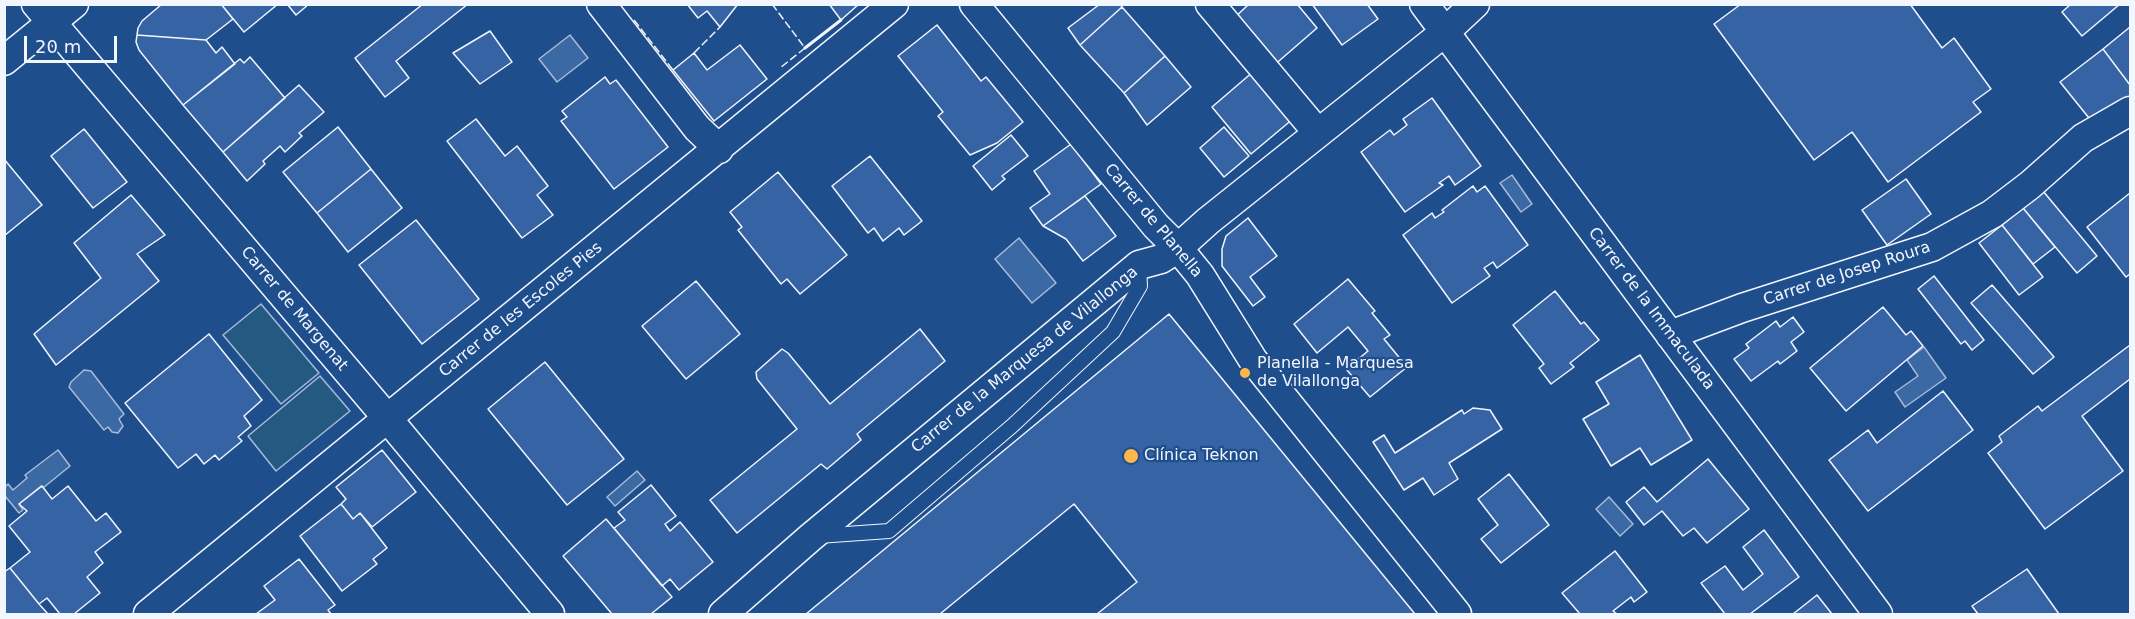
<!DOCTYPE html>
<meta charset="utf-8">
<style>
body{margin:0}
#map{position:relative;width:2135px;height:619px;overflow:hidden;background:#1f4e8c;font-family:"DejaVu Sans",sans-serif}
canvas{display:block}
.frame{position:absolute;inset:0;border:6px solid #f2f6ff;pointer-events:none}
.scale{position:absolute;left:24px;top:36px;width:93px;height:27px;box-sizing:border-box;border:3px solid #f2f6ff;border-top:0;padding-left:8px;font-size:18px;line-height:21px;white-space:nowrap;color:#f2f6ff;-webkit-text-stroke:4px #1f4e8c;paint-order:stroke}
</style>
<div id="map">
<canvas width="2135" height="619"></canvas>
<div class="frame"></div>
<div class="scale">20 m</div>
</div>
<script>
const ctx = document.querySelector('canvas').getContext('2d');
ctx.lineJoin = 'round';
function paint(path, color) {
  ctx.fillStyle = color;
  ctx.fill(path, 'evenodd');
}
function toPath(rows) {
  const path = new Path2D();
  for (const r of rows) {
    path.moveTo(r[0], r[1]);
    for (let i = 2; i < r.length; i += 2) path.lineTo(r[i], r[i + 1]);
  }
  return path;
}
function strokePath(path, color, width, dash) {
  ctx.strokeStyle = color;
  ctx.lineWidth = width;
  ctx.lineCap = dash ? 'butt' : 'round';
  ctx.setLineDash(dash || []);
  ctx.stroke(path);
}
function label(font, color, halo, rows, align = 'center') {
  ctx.font = font + ' "DejaVu Sans",sans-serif';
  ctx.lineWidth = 4.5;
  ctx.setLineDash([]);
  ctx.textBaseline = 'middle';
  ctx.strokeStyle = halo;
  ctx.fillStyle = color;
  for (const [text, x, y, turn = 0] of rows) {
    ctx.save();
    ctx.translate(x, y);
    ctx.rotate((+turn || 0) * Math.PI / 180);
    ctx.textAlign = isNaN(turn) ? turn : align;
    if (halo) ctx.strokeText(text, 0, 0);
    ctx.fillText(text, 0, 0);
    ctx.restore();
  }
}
const green = toPath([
 [261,304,319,373,281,404,223,335,261,304],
 [320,376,350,411,276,471,248,436,320,376]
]);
paint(green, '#245a82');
strokePath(green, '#a8bbd7', 1.5);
const water = toPath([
 [570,35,588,58,557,82,539,59,570,35],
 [1512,175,1532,204,1521,212,1500,183,1512,175],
 [1019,238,1056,283,1032,303,995,259,1019,238],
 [1924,347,1946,378,1905,407,1895,392,1918,376,1907,360,1924,347],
 [84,370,91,371,124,414,119,419,123,426,118,433,112,432,108,427,104,430,69,387,71,382,84,370],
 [58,450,70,466,43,488,41,486,19,504,23,510,19,513,5,496,5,487,8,484,13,490,27,478,25,475,58,450],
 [637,471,645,480,615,506,607,497,637,471],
 [1609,497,1633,524,1620,536,1596,509,1609,497]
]);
paint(water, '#3b69a3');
strokePath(water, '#a8bbd7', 1.5);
const building = toPath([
 [162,4,221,4,233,19,206,40,137,35,138,28,142,21,162,4],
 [221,4,278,4,244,32,221,4],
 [287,4,309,4,296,15,287,4],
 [423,4,468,4,396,61,409,78,385,97,355,58,423,4],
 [687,4,738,4,720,27,707,11,698,18,687,4],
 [829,4,859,4,841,20,829,4],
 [1100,4,1120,4,1122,7,1080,45,1068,28,1100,4],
 [1249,4,1297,4,1317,28,1272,67,1232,20,1249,4],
 [1312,4,1367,4,1378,19,1342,45,1312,4],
 [1741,4,1910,4,1942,48,1954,38,1991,89,1973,102,1981,112,1888,182,1852,132,1814,160,1714,24,1741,4],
 [2071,4,2120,4,2082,36,2062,12,2071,4],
 [1122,7,1165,56,1124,93,1080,45,1122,7],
 [937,25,981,81,986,77,1023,122,997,143,970,155,938,116,943,112,898,56,937,25],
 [2130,27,2130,85,2103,49,2130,27],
 [490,31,512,62,480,84,453,53,490,31],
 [137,35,206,40,216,53,222,47,235,64,183,105,139,50,136,42,137,35],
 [740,45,767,79,714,121,673,70,694,53,707,70,740,45],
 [2103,49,2130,85,2130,96,2089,118,2060,82,2103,49],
 [1165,56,1191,87,1147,125,1124,93,1165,56],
 [250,57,285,98,223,152,183,105,240,59,244,63,250,57],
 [1254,71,1294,118,1251,154,1212,107,1254,71],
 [605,77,610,84,616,80,668,147,614,189,561,121,567,117,562,111,605,77],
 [299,85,324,112,299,133,302,136,285,152,280,146,263,161,265,164,247,181,223,152,299,85],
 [1432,98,1481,166,1455,185,1449,176,1439,183,1443,185,1405,212,1361,152,1390,130,1394,135,1407,125,1403,119,1432,98],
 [476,119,505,156,517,146,548,186,537,195,553,215,522,238,447,141,476,119],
 [338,127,371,169,317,213,283,172,338,127],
 [1224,127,1249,156,1224,177,1200,148,1224,127],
 [84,129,127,182,93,208,51,156,84,129],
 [1011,135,1028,156,1002,176,1005,179,992,190,973,166,1011,135],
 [1071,144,1101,184,1043,226,1030,208,1050,194,1034,171,1071,144],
 [870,156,922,221,904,235,899,228,883,241,874,228,868,233,832,186,870,156],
 [4,159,42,205,4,236,4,159],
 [371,169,402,208,348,252,317,213,371,169],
 [778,172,847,255,800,294,787,279,781,284,738,230,742,227,730,212,778,172],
 [1906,179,1931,214,1887,245,1862,210,1906,179],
 [1473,186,1477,192,1485,186,1528,245,1497,268,1493,262,1484,268,1490,276,1452,303,1403,235,1432,213,1435,218,1444,212,1442,210,1473,186],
 [2043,191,2097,256,2077,273,2023,208,2043,191],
 [2130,193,2130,274,2126,277,2087,227,2130,193],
 [131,195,165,235,137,254,159,281,56,365,34,334,101,278,74,243,131,195],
 [1085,196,1116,236,1083,261,1066,239,1043,226,1085,196],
 [2023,208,2055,247,2033,264,2002,225,2023,208],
 [1248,218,1277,256,1250,277,1265,297,1253,306,1222,266,1222,249,1226,236,1248,218],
 [416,220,479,299,422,344,359,265,416,220],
 [2002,225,2043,277,2019,295,1979,243,2002,225],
 [1934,276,1984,340,1972,350,1965,341,1961,344,1918,289,1934,276],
 [1348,279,1375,311,1372,313,1390,335,1384,339,1407,367,1370,397,1346,369,1368,351,1348,327,1317,353,1294,324,1348,279],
 [696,281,740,334,686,379,642,326,696,281],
 [1992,285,2054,357,2033,374,1971,303,1992,285],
 [1555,291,1581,324,1584,322,1599,340,1570,363,1574,367,1551,384,1539,368,1544,364,1513,325,1555,291],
 [1883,307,1906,335,1911,331,1923,346,1846,411,1810,368,1883,307],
 [1169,314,1415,614,1097,614,1137,582,1074,504,940,614,806,614,1169,314],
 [1793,317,1804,332,1791,342,1797,351,1780,364,1778,361,1751,381,1734,359,1749,348,1746,344,1776,321,1780,327,1793,317],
 [920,329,945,361,857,434,861,440,827,469,821,464,737,533,710,500,797,429,757,379,756,372,782,349,788,353,830,404,920,329],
 [209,334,262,400,244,416,251,426,238,437,242,441,219,460,215,455,204,464,196,454,178,468,125,403,209,334],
 [2130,345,2130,379,2082,416,2123,471,2045,529,1988,453,2002,442,1999,436,2038,406,2042,411,2130,345],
 [1640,355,1692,440,1651,465,1640,448,1611,466,1583,419,1609,404,1596,382,1640,355],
 [545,362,624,459,567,505,488,409,545,362],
 [1943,391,1973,430,1868,511,1829,460,1868,430,1877,443,1943,391],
 [1473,408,1490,410,1502,429,1449,463,1458,479,1434,495,1423,478,1404,490,1373,442,1384,435,1395,453,1462,410,1464,414,1473,408],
 [382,450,416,492,372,527,360,513,353,519,341,504,346,499,336,487,382,450],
 [1708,459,1749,509,1707,543,1694,528,1683,536,1662,511,1644,525,1626,502,1644,487,1657,502,1708,459],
 [1509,474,1549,525,1501,563,1481,539,1498,525,1478,499,1509,474],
 [651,485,676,516,665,524,670,531,680,522,713,562,679,590,670,579,662,586,614,528,625,520,618,512,651,485],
 [42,486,52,499,68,486,96,521,106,513,121,532,95,552,103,563,87,577,100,593,74,614,60,614,47,598,39,604,10,568,30,552,9,526,27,511,19,504,42,486],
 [341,504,353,519,360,513,387,548,373,559,377,564,342,591,300,536,341,504],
 [606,519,672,597,651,614,612,614,563,556,606,519],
 [1764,530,1799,577,1750,614,1725,614,1701,583,1725,566,1743,590,1763,574,1743,547,1764,530],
 [1615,551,1647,592,1634,602,1631,597,1613,611,1617,614,1580,614,1562,593,1615,551],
 [299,559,335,605,328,610,331,614,256,614,275,600,264,586,299,559],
 [10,568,39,604,48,614,4,614,4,572,10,568],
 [2027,569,2059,614,1978,614,1972,606,2027,569],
 [1817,595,1832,614,1793,614,1817,595]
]);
paint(building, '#3563a3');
strokePath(building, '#f2f6ff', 1.5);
const lane = toPath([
 [818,536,889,531,1012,426,1113,332,1140,286,1139,267]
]);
const street = toPath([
 [36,4,388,419,550,614],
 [601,4,697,128,719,149],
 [974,4,1156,226,1178,248,1200,275,1253,360,1457,614],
 [1210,4,1318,133],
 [1424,4,1878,614],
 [4,61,74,4],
 [1670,335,1742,308,1932,247,1992,214,2030,185,2083,138,2130,111],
 [148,614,894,4],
 [723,614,811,537,1139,265,1161,259,1178,248,1208,221,1445,32,1475,4]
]);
strokePath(lane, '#f2f6ff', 16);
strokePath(street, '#f2f6ff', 31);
strokePath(lane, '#1f4e8c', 14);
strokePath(street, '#1f4e8c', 28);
strokePath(toPath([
 [772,4,805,48,780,68],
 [634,20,673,70],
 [694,53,720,27]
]), '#f2f6ff', 1.5, [8, 3]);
strokePath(toPath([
 [805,48,841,20]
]), '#f2f6ff', 3);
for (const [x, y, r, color] of [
 [1245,373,6,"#ffb74d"],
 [1131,456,8,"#ffb74d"]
]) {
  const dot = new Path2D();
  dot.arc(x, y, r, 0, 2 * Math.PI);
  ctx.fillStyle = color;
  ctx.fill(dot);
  strokePath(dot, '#1f4e8c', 2);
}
label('16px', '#f2f6ff', '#1f4e8c', [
 ["Carrer de Planella",1153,221,50],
 ["Carrer de Josep Roura",1847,274,-18],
 ["Carrer de Margenat",294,309,50],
 ["Carrer de la Immaculada",1651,309,53],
 ["Carrer de les Escoles Pies",521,310,-39],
 ["Carrer de la Marquesa de Vilallonga",1025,360,-39]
]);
label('16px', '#f2f6ff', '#1f4e8c', [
 ["Planella - Marquesa",1257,364],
 ["de Vilallonga",1257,382],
 ["Clínica Teknon",1144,456]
], 'left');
</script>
